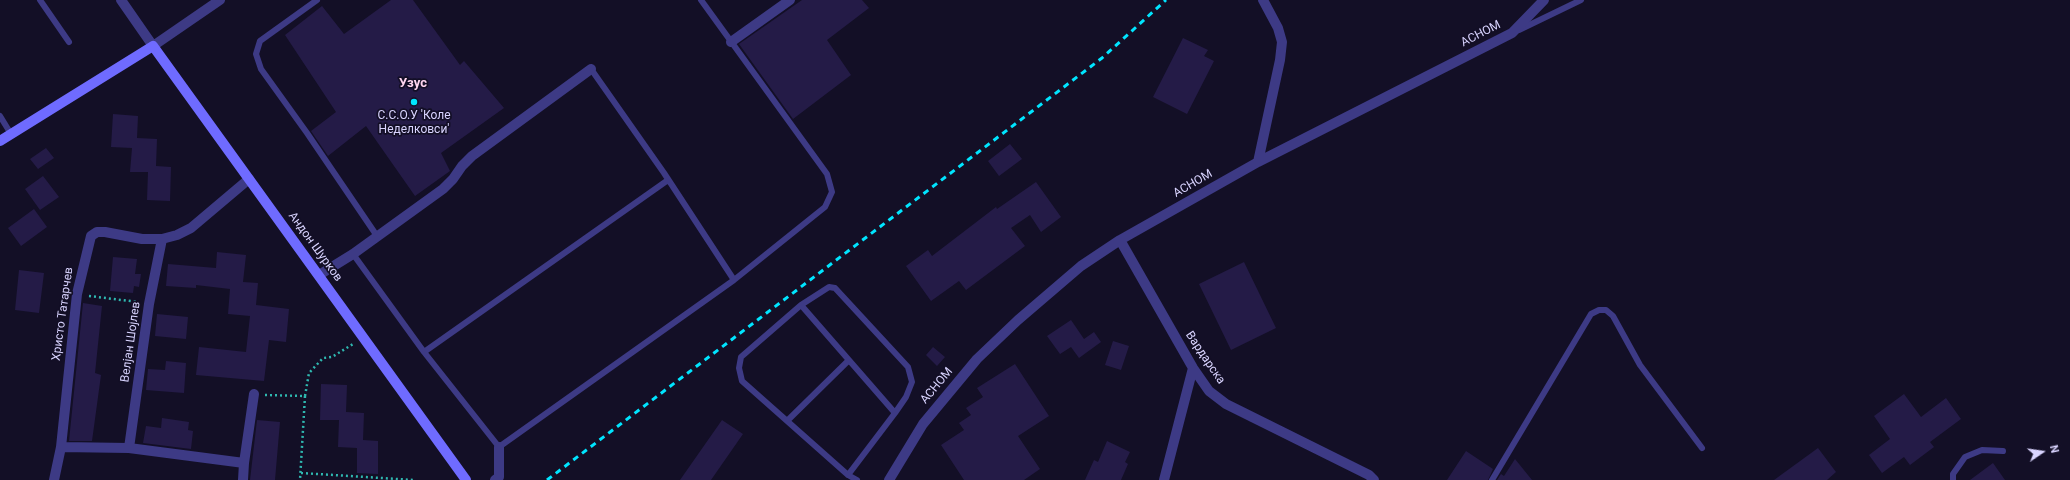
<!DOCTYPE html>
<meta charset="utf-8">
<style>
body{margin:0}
#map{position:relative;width:2070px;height:480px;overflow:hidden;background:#130f26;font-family:Roboto,sans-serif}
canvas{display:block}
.north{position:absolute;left:2022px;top:432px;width:40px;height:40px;-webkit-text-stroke:3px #130f26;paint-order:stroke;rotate:77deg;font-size:11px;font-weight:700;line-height:16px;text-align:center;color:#d9d4ff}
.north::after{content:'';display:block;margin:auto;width:14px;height:18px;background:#d9d4ff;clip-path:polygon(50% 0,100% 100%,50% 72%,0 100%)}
</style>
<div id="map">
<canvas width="2070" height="480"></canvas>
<div class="north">N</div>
</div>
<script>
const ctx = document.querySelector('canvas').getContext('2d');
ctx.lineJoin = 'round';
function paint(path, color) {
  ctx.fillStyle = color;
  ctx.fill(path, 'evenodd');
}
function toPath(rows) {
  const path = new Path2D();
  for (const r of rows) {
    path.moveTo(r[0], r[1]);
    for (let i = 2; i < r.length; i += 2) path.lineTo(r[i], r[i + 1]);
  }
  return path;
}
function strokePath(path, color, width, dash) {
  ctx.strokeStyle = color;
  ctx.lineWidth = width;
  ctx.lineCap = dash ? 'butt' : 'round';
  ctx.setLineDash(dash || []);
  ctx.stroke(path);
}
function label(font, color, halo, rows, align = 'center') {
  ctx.font = font + ' Roboto,sans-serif';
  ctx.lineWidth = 3.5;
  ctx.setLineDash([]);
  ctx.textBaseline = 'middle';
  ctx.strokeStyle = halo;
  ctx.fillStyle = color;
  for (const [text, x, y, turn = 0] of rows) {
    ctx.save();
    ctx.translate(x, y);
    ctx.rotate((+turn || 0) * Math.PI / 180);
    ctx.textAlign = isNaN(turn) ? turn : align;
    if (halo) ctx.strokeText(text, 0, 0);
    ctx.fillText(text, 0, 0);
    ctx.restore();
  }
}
paint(toPath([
 [391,0,413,0,460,65,464,61,504,108,441,153,450,171,415,196,366,126,328,156,311,131,336,112,285,35,322,6,344,34],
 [802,0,862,0,869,8,827,40,851,75,793,119,739,44],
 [1183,38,1208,50,1204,56,1214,61,1187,114,1153,97],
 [113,114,138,116,137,138,157,139,156,166,171,167,170,201,147,200,148,172,130,172,132,148,111,147],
 [1010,144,1022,159,999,176,988,161],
 [46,148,54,158,38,169,30,159],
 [43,176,59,197,40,210,25,189],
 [1036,182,1061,217,1041,232,1030,215,1011,228,1025,246,966,290,959,281,931,301,906,266,928,250,932,256,996,207,997,209],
 [34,209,47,227,21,246,8,228],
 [217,252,246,255,243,282,258,283,256,305,289,309,286,342,269,340,264,381,196,375,199,347,246,352,250,316,228,314,230,289,196,285,196,288,166,286,168,264,216,268],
 [113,257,137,259,135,274,141,274,139,287,134,286,133,293,110,291],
 [1244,262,1276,328,1231,350,1199,284],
 [19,270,44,273,39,313,15,310],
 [83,303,102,306,95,373,101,375,92,441,69,441],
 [157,314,188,317,186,339,155,336],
 [1071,320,1084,339,1094,332,1101,342,1079,358,1071,347,1060,354,1047,336],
 [1113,341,1129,346,1121,370,1105,365],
 [933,347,945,357,937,366,926,355],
 [166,361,186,363,184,393,146,390,148,369,165,370],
 [1015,364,1049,416,1018,436,1040,469,1024,480,964,480,941,445,964,430,959,423,971,415,966,408,983,397,977,388],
 [321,384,347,385,346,412,364,413,363,440,378,441,378,474,357,473,357,448,338,447,339,420,320,420],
 [1904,394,1921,417,1946,398,1961,419,1930,442,1934,447,1910,465,1904,457,1882,473,1869,455,1890,439,1874,416],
 [162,418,189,422,188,430,193,431,191,449,143,443,146,426,161,428],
 [257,420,280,422,275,480,250,480],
 [722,420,743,434,711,480,680,480],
 [1107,441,1130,452,1125,462,1128,464,1121,480,1085,480,1094,460,1098,462],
 [1818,448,1836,472,1827,480,1774,480],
 [1466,451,1493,469,1488,480,1447,480],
 [1515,459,1532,480,1497,480,1501,474,1504,476],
 [1993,463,2005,480,1970,480]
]), '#241b47');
strokePath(toPath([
 [89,296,138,302],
 [265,395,305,396,300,480],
 [305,396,309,373,323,358,332,357,353,344],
 [301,473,413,480]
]), '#2fb8b0', 2.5, [2, 3]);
strokePath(toPath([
 [40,0,69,42],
 [317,0,260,41,256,54,261,69,307,133,377,236],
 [1519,30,1581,0],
 [591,69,664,173,734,280],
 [0,116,11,134],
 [353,254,424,352,499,447,734,280,825,207,832,192,827,174,701,0],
 [801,305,895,413],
 [424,352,668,180],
 [787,421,849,360],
 [848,475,895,413,906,397,912,382,908,367,835,288,829,287,801,305,741,357,739,368,742,381,848,475,857,480],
 [1492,480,1591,314,1599,310,1606,310,1613,316,1640,365,1702,448],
 [1953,480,1953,474,1965,457,1982,450,2003,451]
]), '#3d3a85', 6);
strokePath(toPath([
 [121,0,153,46,220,0],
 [731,42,790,0],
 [1258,162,1280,60,1282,42,1278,28,1263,0],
 [1120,240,1193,368,1209,391,1226,404,1369,475,1374,480],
 [319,275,353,254,443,189,453,179,462,166,472,156,591,69],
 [61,447,129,448,244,463,254,394],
 [129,448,149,304,162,239],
 [54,480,61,447,77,294,91,236,97,232,105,232,142,239,162,239,177,235,191,228,249,179],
 [243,480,244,463],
 [495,480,499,477,499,447],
 [889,480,923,424,977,359,1018,320,1081,266,1120,240,1258,162,1512,33,1544,0],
 [1164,480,1193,368]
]), '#3d3a85', 10);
strokePath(toPath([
 [0,141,153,46,466,480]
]), '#6f6bff', 10);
strokePath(toPath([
 [547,480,1102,58,1166,0]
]), '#00e5ff', 3, [6, 5]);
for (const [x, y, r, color] of [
 [414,102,4,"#00e5ff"]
]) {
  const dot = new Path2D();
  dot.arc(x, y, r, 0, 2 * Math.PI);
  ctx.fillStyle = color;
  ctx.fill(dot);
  strokePath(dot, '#130f26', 1.5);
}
label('12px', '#d9d4ff', '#130f26', [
 ["АСНОМ",1481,34,-27],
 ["АСНОМ",1193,184,-30],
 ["Андон Шурков",315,247,54],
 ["Христо Татарчев",63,314,-82],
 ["Велјан Шојлев",131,342,-82],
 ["Вардарска",1205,358,56],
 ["АСНОМ",937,386,-50]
]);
label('12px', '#d9d4ff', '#130f26', [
 ["С.С.О.У 'Коле",414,116],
 ["Неделковси'",414,130]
]);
label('bold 13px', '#ffd6f0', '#130f26', [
 ["Узус",413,84]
]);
</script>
